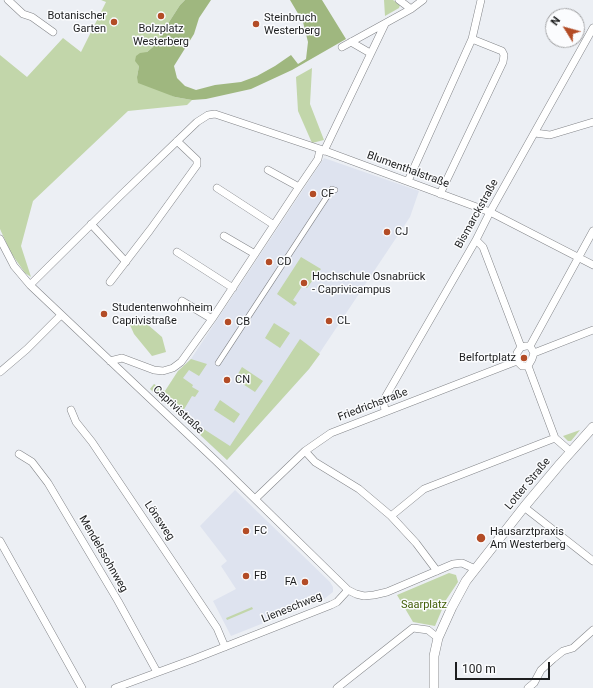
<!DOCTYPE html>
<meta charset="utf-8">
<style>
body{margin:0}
#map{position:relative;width:593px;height:688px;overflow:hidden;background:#eceff4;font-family:Roboto,sans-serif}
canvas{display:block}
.north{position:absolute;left:545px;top:8px;width:40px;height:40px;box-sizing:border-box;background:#fbfcfe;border:1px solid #a2a3a5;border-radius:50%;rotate:307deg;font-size:11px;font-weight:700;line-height:16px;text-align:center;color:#1d1e1f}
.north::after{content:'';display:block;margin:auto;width:14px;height:18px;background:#b34c26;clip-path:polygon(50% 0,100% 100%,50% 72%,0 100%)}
.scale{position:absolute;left:455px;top:662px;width:95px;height:18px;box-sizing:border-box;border:2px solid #1d1e1f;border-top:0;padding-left:5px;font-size:12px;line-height:14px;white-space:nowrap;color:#1d1e1f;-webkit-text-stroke:3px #fbfcfe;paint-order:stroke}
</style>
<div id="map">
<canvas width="593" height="688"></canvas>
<div class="north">N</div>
<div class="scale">100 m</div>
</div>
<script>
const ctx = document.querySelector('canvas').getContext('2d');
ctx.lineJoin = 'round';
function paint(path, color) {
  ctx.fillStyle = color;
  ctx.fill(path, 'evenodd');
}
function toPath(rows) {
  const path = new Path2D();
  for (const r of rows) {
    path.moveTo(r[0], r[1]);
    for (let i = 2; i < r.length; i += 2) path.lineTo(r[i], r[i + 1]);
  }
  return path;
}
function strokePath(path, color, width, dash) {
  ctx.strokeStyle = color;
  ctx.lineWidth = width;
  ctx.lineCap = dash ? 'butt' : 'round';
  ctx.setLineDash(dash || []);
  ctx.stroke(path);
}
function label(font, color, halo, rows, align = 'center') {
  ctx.font = font + ' Roboto,sans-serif';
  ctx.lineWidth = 3;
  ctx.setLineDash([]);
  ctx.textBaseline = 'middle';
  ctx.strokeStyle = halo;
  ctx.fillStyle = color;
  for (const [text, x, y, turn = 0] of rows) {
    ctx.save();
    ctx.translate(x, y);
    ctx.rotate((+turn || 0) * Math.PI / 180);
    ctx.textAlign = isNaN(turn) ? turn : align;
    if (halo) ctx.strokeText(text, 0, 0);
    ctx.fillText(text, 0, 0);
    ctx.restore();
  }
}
paint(toPath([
 [324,158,419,191,410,217,309,369,227,460,150,389,154,384,165,391,178,371,191,359],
 [235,490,330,582,333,587,333,592,324,599,231,636,213,601,236,589,221,566,227,561,200,526]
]), '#dee3ef');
paint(toPath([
 [101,0,185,0,180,5,153,47,147,52,139,66,137,77,175,97,192,100,187,105,128,111,33,201,21,246,31,277,25,273,11,253,0,229,0,55,27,77,63,38,81,52,106,2],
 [384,0,393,0,400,5,399,8,385,16],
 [312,68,310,104,324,140,312,143,298,111,296,77],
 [301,257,321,269,307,288,303,285,293,300,297,303,294,306,277,294],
 [140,318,162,337,166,352,152,356,134,334,130,325],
 [274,323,290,333,280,348,265,338],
 [300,339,320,354,309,369,227,460,196,431,199,426,230,446],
 [191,359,207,364,199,376,189,370,183,378,193,385,192,387,199,391,195,397,192,396,180,416,150,389,154,384,165,391,178,371],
 [242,367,263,381,255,392,235,379],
 [220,400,240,414,234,423,214,410],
 [580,430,571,441,568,441,563,436],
 [449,573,456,575,458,582,446,600,435,626,413,622,397,595],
 [252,607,253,609,227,620,226,618]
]), '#c2d6aa');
paint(toPath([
 [185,0,211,0,199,18,194,34,174,66,177,78,185,86,196,90,215,85,241,82,257,76,275,66,291,55,298,64,306,59,308,42,303,22,290,0,322,0,346,39,292,70,251,89,206,99,192,100,175,97,138,83,137,77,139,66,135,61,136,56,140,53,147,52,153,47,180,5]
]), '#9fb77f');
const pedestrian = toPath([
 [218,363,332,189,335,190]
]);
const minor = toPath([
 [8,0,23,14,32,17,53,32],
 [399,0,411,9],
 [351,42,370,53],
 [342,47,411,9,423,0],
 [535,133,550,135,593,122],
 [324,151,385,24],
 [268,170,299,187],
 [408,181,472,39,481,0],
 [217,188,274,225],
 [440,194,503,62,504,55,502,51,472,39],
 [91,224,126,262],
 [224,236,255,254],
 [0,239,14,266,30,285,216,461,348,590,356,594,364,596,374,595,387,592,453,564,462,563,475,569],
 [476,240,483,247,521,347],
 [177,252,233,288],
 [110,282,150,230,197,165,197,160,177,141],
 [30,285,121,195,197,122,208,115,215,114,320,149,490,212,593,265],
 [182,301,212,319],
 [526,346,530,346,534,353,532,359,528,366,522,366,517,361,517,353,521,347,526,346],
 [530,346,593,231],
 [534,353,593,330],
 [110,361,122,358,154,370,163,371,173,368,181,362,212,319,299,187,318,159,320,149],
 [528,366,555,438],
 [0,372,27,349,61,315],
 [71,410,76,422,92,442,217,628,225,647],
 [385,411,384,404,386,396,476,240,490,212,593,28],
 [305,451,315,462,359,489,391,516,416,543,437,571],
 [19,454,32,462,48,483,118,601,157,672],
 [255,499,305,451,331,433,517,361],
 [524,507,593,561],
 [391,516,424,489,555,438,571,452],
 [0,541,82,688],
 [115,688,194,659,331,605,337,602,348,590],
 [337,688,413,628,428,630,438,638],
 [528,688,534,683,541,670,553,659,563,651,573,648,593,630]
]);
const tertiary = toPath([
 [434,688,434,656,438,638,452,607,466,581,524,507,560,464,593,427]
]);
strokePath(pedestrian, '#838589', 6);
strokePath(minor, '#838589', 8);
strokePath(tertiary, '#838589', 10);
strokePath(pedestrian, '#fff', 5);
strokePath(minor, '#fff', 7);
strokePath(tertiary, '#fff', 9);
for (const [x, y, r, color] of [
 [161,16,4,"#b34c26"],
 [114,22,4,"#b34c26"],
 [256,24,4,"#b34c26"],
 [313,194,4,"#b34c26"],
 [387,232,4,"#b34c26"],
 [269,262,4,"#b34c26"],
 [304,283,4,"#b34c26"],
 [104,314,4,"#b34c26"],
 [329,321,4,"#b34c26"],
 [228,322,4,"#b34c26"],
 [524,358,4,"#b34c26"],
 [227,380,4,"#b34c26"],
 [246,531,4,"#b34c26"],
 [481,538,5,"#b34c26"],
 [246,576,4,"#b34c26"],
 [305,582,4,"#b34c26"]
]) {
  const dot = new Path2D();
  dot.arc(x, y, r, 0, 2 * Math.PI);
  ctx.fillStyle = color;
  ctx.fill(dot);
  strokePath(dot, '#fbfcfe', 1.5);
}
label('11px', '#1d1e1f', '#fbfcfe', [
 ["Botanischer",106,16,"right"],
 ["Garten",106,29,"right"],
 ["Steinbruch",264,18],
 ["Westerberg",264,31],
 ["Bolzplatz",161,29,"center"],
 ["Westerberg",161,42,"center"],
 ["CF",321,194],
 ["CJ",395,232],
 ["CD",277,262],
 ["Hochschule Osnabrück",312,277],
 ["- Caprivicampus",312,290],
 ["Studentenwohnheim",112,308],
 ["Caprivistraße",112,321],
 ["CL",337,321],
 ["CB",236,322],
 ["Belfortplatz",516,358,"right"],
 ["CN",235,380],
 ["FC",254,531],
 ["Hausarztpraxis",490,532],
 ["Am Westerberg",490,545],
 ["FB",254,576],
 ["FA",297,582,"right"]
], 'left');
label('11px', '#1d1e1f', '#fbfcfe', [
 ["Blumenthalstraße",408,170,20],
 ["Bismarckstraße",477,214,-61],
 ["Friedrichstraße",373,405,-21],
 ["Caprivistraße",178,410,43],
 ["Lotter Straße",528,484,-50],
 ["Lönsweg",159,521,56],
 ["Mendelssohnweg",103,554,60],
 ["Lieneschweg",292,608,-22]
]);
label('11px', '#446009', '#fbfcfe', [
 ["Saarplatz",424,605]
]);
</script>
